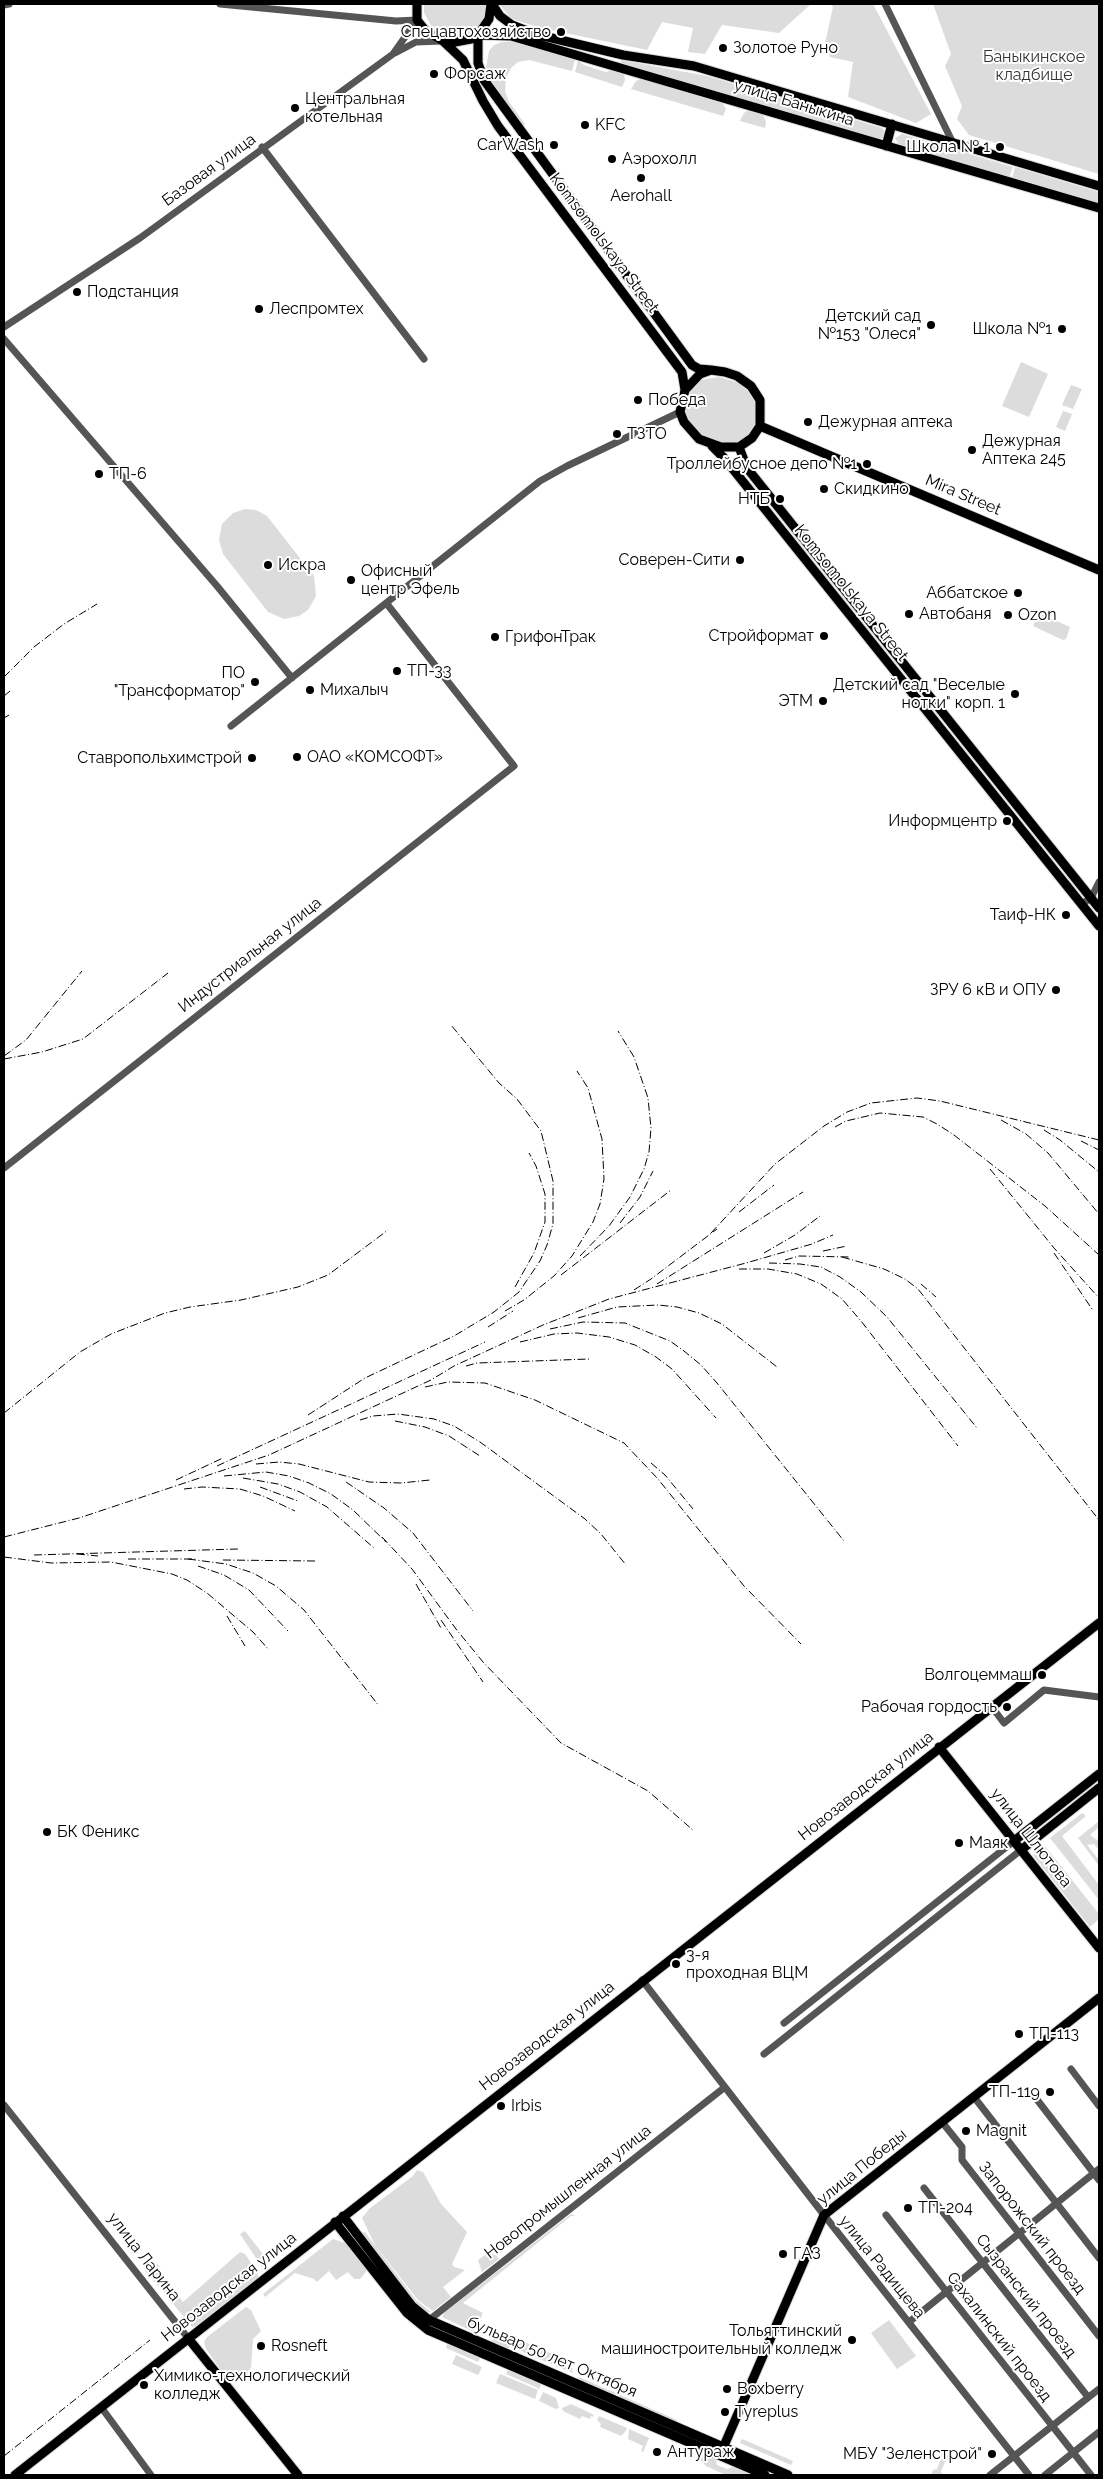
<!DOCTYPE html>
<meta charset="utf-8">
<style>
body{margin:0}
#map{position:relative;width:1103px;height:2479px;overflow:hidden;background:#fff;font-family:Raleway,sans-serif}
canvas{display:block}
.frame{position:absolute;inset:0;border:5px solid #000;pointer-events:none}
</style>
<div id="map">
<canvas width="1103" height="2479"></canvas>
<div class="frame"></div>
</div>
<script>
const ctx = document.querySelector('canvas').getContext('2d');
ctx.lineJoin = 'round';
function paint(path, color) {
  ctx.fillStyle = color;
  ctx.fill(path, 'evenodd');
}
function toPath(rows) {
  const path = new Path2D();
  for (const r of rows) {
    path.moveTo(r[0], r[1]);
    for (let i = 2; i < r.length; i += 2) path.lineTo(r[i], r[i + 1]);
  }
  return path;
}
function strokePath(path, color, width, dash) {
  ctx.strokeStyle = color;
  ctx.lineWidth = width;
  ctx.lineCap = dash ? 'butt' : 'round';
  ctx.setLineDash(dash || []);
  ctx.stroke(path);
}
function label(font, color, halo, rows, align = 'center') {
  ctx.font = font + ' Raleway,sans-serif';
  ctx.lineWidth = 4;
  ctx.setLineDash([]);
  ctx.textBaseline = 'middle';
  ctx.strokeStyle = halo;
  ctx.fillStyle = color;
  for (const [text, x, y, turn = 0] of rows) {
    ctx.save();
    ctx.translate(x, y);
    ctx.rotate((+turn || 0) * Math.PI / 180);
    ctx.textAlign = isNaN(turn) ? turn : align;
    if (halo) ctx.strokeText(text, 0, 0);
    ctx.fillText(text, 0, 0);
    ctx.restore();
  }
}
paint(toPath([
 [424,4,487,4,486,17,475,31,458,38,449,37,433,29,424,13],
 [499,4,811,4,779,33,722,25,705,54,688,52,693,28,662,22,647,50,541,28,512,19],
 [831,4,873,4,931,114,916,123,848,97,853,62,830,57,825,43,833,7],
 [933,4,1099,4,1099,174,969,135,957,119,962,106,945,66,951,54],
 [502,42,517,42,575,59,572,71,529,60,518,62,511,68,506,78,505,91,509,102,525,124,523,126,485,72,489,51,494,45],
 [578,60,584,65,606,72,612,70,624,74,625,80,622,87,575,72],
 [621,60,707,76,882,128,886,133,883,138,878,139,621,63],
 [641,79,722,102,726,109,723,116,631,89,636,81],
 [749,110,763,115,766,122,765,128,740,121,744,113],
 [902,134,1013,167,1009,178,899,145,895,138],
 [1015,167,1099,192,1099,205,1012,179],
 [1021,362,1048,374,1029,417,1002,406],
 [719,377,739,383,750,392,758,408,755,429,735,445,725,445,702,437,687,421,685,413,688,395,693,387,701,380],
 [1071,385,1082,389,1073,409,1062,405],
 [1063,411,1072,414,1065,431,1056,427],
 [245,509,256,510,267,516,314,576,316,596,308,610,299,616,284,619,268,612,223,554,219,540,222,524,233,513],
 [1041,614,1070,627,1066,639,1063,640,1033,626,1038,615],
 [1082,1813,1086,1816,1062,1836,1099,1885,1099,1900,1050,1838],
 [1099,1821,1099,1827,1090,1835,1097,1840,1099,1838,1099,1850,1094,1844,1087,1845,1099,1860,1099,1866,1078,1838],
 [1045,1846,1099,1914,1099,1919,1090,1927,1033,1855],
 [417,2170,423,2172,441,2204,467,2232,452,2264,454,2267,465,2270,443,2287,451,2297,433,2311,418,2300,375,2245,362,2218,369,2209,413,2176],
 [571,2214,576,2216,571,2216,463,2303,483,2313,474,2332,442,2317,445,2312],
 [245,2231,266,2258,266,2264,262,2267,240,2234],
 [365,2232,416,2300,431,2312,427,2313,416,2306,362,2233],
 [333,2239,348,2244,368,2269,360,2279,354,2279,348,2272,336,2280,329,2271,317,2282,314,2279,295,2273,265,2297,263,2294],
 [240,2252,245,2254,258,2273,258,2278,198,2326,192,2327,161,2289,168,2283,183,2302],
 [489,2252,497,2256,499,2259,482,2272,478,2260],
 [155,2263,160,2266,157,2269,166,2281,159,2287,145,2271],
 [246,2307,251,2310,261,2331,253,2339,251,2367,247,2374,238,2381,232,2382,228,2380,206,2349,204,2342,207,2337],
 [889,2320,916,2356,897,2369,871,2333],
 [504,2333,517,2339,515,2347,510,2345,508,2350,489,2342],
 [520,2340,542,2349,531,2355,525,2353,517,2348],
 [447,2344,481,2356,478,2362,446,2348],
 [543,2350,570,2361,573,2373,532,2356],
 [456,2355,482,2367,478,2375,452,2364],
 [509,2368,541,2382,540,2389,506,2374],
 [500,2374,538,2390,535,2399,496,2383],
 [579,2377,677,2420,675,2424,579,2382],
 [543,2392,556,2398,559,2408,556,2409,539,2401],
 [571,2404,594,2415,593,2417,591,2416,590,2419,582,2416,580,2419,563,2411,562,2408],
 [599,2416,627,2428,625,2432,621,2436,600,2427,601,2424,597,2420],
 [629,2429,649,2438,643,2452,641,2451,643,2446,628,2439],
 [742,2439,793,2461,791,2465,740,2443],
 [705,2452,716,2460,717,2465,727,2469,737,2466,748,2471,751,2475,726,2475,706,2466,696,2455],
 [944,2453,950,2458,945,2462,941,2471,942,2475,931,2475,933,2470,937,2469,941,2459,940,2455]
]), '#dcdcdc');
const major = toPath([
 [417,4,417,20,425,30,443,41,455,42,471,39,478,35,489,19,491,4],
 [492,4,500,16,512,25,535,34,623,55,694,66,1099,186],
 [478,35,478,63,484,80,692,365,699,369,711,370,725,372,737,376,751,386,760,400,760,426,752,438,739,447,721,447,699,439,684,422,680,412,685,390,700,374,711,370],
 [478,35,511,36,1099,208],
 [443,41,463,60,483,101,498,126,682,372,685,390],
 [886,146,892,124],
 [760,426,1099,570],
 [712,446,724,458,1099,926],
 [739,447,747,468,1099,908],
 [939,1747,1099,1948],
 [1014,1841,1099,1774],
 [1021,1850,1099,1788],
 [343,2216,412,2306,429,2320,788,2475],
 [335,2222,407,2313,428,2330,765,2475],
 [188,2338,298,2475],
 [720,2455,824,2215,1099,1998],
 [15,2475,1099,1623]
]);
strokePath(major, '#dbdbdb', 11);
strokePath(toPath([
 [220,4,396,21,417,20],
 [885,4,952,141],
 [4,5,9,4],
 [395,53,416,42,442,41],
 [262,147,424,359],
 [4,327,140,238,393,54,417,20],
 [4,339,217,586,292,678],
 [231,726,540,481,567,466,680,412],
 [1082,904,1091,898,1099,882],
 [4,1168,514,766,387,604],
 [992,1707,1004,1723,1044,1690,1099,1697],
 [642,1980,824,2215,1029,2475],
 [784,2023,1014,1841],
 [764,2054,1021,1850],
 [1071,2069,1099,2106],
 [974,2097,1099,2258],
 [1035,2097,1099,2180],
 [4,2105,188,2338],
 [942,2122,962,2147,962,2160,1099,2336],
 [924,2188,1088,2397],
 [886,2215,1091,2475],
 [429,2320,725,2087],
 [909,2322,1099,2169],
 [101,2407,151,2475],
 [990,2475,1099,2389],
 [1045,2475,1099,2432]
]), '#555', 7);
strokePath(major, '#000', 9);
strokePath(toPath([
 [4,677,34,647,64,624,97,604],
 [4,696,10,691],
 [4,718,9,715],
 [4,1056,26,1040,82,971],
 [4,1059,42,1052,83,1039,168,973],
 [1001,1120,1026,1134,1048,1153,1099,1214],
 [835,1127,846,1121,880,1113,923,1117,937,1124,954,1135,1045,1206,1099,1255],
 [1044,1130,1060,1140,1099,1172],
 [1081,1141,1099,1150],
 [990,1169,1054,1248,1099,1298],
 [739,1212,774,1185],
 [620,1223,640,1197,653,1171],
 [711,1233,775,1164,824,1126,847,1112,871,1103,917,1098,940,1101,1099,1140],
 [823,1251,847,1246],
 [764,1253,795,1235,820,1216],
 [1054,1253,1092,1309],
 [580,1256,609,1226,630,1197,644,1169,649,1152,651,1128,648,1098,634,1057,618,1031],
 [842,1257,884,1269,905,1279,918,1289,1099,1520],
 [785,1260,799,1256,850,1257],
 [769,1263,800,1264,821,1267,840,1277,861,1292,887,1317,977,1428],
 [739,1269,768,1269,797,1274,821,1284,842,1299,861,1321,958,1446],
 [561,1275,671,1190],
 [657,1284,803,1192],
 [921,1284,936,1297],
 [515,1287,534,1253,545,1222,545,1194,536,1166,529,1153],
 [634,1290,651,1279,717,1229],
 [505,1311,524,1300,554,1276,572,1256,593,1222,600,1204,604,1179,602,1139,588,1088,577,1071],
 [578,1318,617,1307,658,1305,677,1307,699,1313,722,1324,777,1367],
 [488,1327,513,1311],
 [550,1329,583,1322,625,1323,670,1341,684,1351,701,1365,717,1383,844,1541],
 [520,1342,554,1334,577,1333,609,1337,635,1345,656,1357,672,1369,716,1418],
 [466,1366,477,1363,589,1359],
 [425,1387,448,1382,485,1383,535,1400,624,1443,658,1479,744,1586,801,1644],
 [4,1413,80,1352,111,1334,165,1313,190,1307,241,1300,298,1287,328,1275,388,1230],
 [308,1415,365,1378,454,1336,494,1312,519,1292,540,1261,547,1245,553,1224,553,1181,541,1131,517,1099,499,1083,451,1025],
 [360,1420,373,1416,398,1414,434,1419,454,1426,480,1442,585,1519,601,1534,626,1565],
 [395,1421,425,1427,449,1436,480,1456],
 [651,1463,665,1475,693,1509],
 [256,1464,279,1462,299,1464,369,1482,401,1483,430,1480],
 [217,1466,485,1342],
 [224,1476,266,1472,289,1476,309,1483,331,1494,353,1510,386,1542],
 [243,1478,278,1484,300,1492,327,1507,374,1548],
 [176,1480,223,1458],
 [346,1482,384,1508,413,1533,473,1611],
 [260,1487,298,1501],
 [184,1489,202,1487,240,1489,263,1496,295,1511],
 [4,1537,79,1518,269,1455,431,1380,454,1366,543,1325,609,1299,746,1263,812,1244,833,1235],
 [382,1537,412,1569,456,1629,483,1662,561,1743,648,1791,694,1831],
 [77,1554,98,1556],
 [34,1555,238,1549],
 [4,1557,51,1563,111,1562,172,1574,187,1580,207,1593,253,1632,269,1650],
 [128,1559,195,1559],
 [188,1559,226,1564,253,1573,276,1586,304,1610,379,1706],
 [223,1560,315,1561],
 [198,1566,224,1575,249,1590,288,1631],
 [416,1584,441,1628],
 [227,1616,245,1646],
 [441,1620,483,1682],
 [4,2456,150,2340]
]), '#000', 1, [8, 2.5, 1, 2.5]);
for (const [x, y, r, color] of [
 [561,32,5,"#000"],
 [723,48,5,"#000"],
 [434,74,5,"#000"],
 [295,108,5,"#000"],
 [585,125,5,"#000"],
 [554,145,5,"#000"],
 [1000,147,5,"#000"],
 [612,159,5,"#000"],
 [641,178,5,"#000"],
 [77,292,5,"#000"],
 [259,309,5,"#000"],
 [931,325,5,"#000"],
 [1062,329,5,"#000"],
 [638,400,5,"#000"],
 [808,422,5,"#000"],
 [617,434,5,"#000"],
 [972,450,5,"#000"],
 [867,464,5,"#000"],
 [99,474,5,"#000"],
 [824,489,5,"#000"],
 [780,499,5,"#000"],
 [740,560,5,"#000"],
 [268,565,5,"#000"],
 [351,580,5,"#000"],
 [1018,593,5,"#000"],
 [909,614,5,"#000"],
 [1008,615,5,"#000"],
 [824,636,5,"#000"],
 [495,637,5,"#000"],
 [397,671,5,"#000"],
 [255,682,5,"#000"],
 [310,690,5,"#000"],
 [1015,694,5,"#000"],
 [823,701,5,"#000"],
 [297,757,5,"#000"],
 [252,758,5,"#000"],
 [1007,821,5,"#000"],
 [1066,915,5,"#000"],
 [1056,990,5,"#000"],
 [1042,1675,5,"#000"],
 [1007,1707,5,"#000"],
 [47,1832,5,"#000"],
 [959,1843,5,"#000"],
 [676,1964,5,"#000"],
 [1019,2034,5,"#000"],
 [1050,2092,5,"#000"],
 [501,2106,5,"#000"],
 [966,2131,5,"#000"],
 [908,2208,5,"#000"],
 [783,2254,5,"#000"],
 [852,2340,5,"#000"],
 [261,2346,5,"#000"],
 [144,2385,5,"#000"],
 [727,2389,5,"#000"],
 [725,2412,5,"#000"],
 [657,2452,5,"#000"],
 [992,2454,5,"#000"]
]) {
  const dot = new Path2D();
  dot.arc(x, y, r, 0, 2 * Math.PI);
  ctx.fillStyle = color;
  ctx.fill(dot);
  strokePath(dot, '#fff', 2);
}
label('16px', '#000', '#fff', [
 ["Спецавтохозяйство",551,32,"right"],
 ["Золотое Руно",733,48],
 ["Форсаж",444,74],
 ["Центральная",305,99],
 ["котельная",305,117],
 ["KFC",595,125],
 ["CarWash",544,145,"right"],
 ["Школа № 1",990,147,"right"],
 ["Аэрохолл",622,159],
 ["Aerohall",641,196,"center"],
 ["Подстанция",87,292],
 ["Леспромтех",269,309],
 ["Детский сад",921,316,"right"],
 ["№153 \"Олеся\"",921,334,"right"],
 ["Школа №1",1052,329,"right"],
 ["Победа",648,400],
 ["Дежурная аптека",818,422],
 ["ТЗТО",627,434],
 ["Дежурная",982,441],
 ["Аптека 245",982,459],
 ["Троллейбусное депо №1",857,464,"right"],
 ["ТП-6",109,474],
 ["Скидкино",834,489],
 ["НТБ",770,499,"right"],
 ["Соверен-Сити",730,560,"right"],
 ["Искра",278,565],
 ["Офисный",361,571],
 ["центр Эфель",361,589],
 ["Аббатское",1008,593,"right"],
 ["Автобаня",919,614],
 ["Ozon",1018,615],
 ["Стройформат",814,636,"right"],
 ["ГрифонТрак",505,637],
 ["ТП-33",407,671],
 ["ПО",245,673,"right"],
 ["\"Трансформатор\"",245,691,"right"],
 ["Детский сад \"Веселые",1005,685,"right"],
 ["нотки\" корп. 1",1005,703,"right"],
 ["Михалыч",320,690],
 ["ЭТМ",813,701,"right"],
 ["ОАО «КОМСОФТ»",307,757],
 ["Ставропольхимстрой",242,758,"right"],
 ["Информцентр",997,821,"right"],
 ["Таиф-НК",1056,915,"right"],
 ["ЗРУ 6 кВ и ОПУ",1046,990,"right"],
 ["Волгоцеммаш",1032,1675,"right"],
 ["Рабочая гордость",997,1707,"right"],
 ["БК Феникс",57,1832],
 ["Маяк",969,1843],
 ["3-я",686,1955],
 ["проходная ВЦМ",686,1973],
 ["ТП-113",1029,2034],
 ["ТП-119",1040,2092,"right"],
 ["Irbis",511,2106],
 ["Magnit",976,2131],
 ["ТП-204",918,2208],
 ["ГАЗ",793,2254],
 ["Тольяттинский",842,2331,"right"],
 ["машиностроительный колледж",842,2349,"right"],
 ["Rosneft",271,2346],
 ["Химико-технологический",154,2376],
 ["колледж",154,2394],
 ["Boxberry",737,2389],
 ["Tyreplus",735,2412],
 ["Антураж",667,2452],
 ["МБУ \"Зеленстрой\"",982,2454,"right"]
], 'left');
label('16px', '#333', '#fff', [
 ["Баныкинское",1034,57],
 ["кладбище",1034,75]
]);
label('16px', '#000', '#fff', [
 ["улица Баныкина",794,103,17],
 ["Базовая улица",209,170,-36],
 ["Komsomolskaya Street",604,243,53],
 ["Mira Street",963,495,23],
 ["Komsomolskaya Street",851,593,51],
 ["Индустриальная улица",250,955,-38],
 ["Новозаводская улица",866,1786,-38],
 ["улица Шлютова",1031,1838,52],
 ["Новозаводская улица",547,2036,-38],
 ["улица Победы",862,2167,-39],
 ["Новопромышленная улица",568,2192,-38],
 ["Запорожский проезд",1032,2228,52],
 ["улица Ларина",144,2257,52],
 ["улица Радищева",882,2267,51],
 ["Новозаводская улица",229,2287,-38],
 ["Сызранский проезд",1026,2296,52],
 ["Сахалинский проезд",999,2337,52],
 ["бульвар 50 лет Октября",552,2357,23]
]);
</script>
